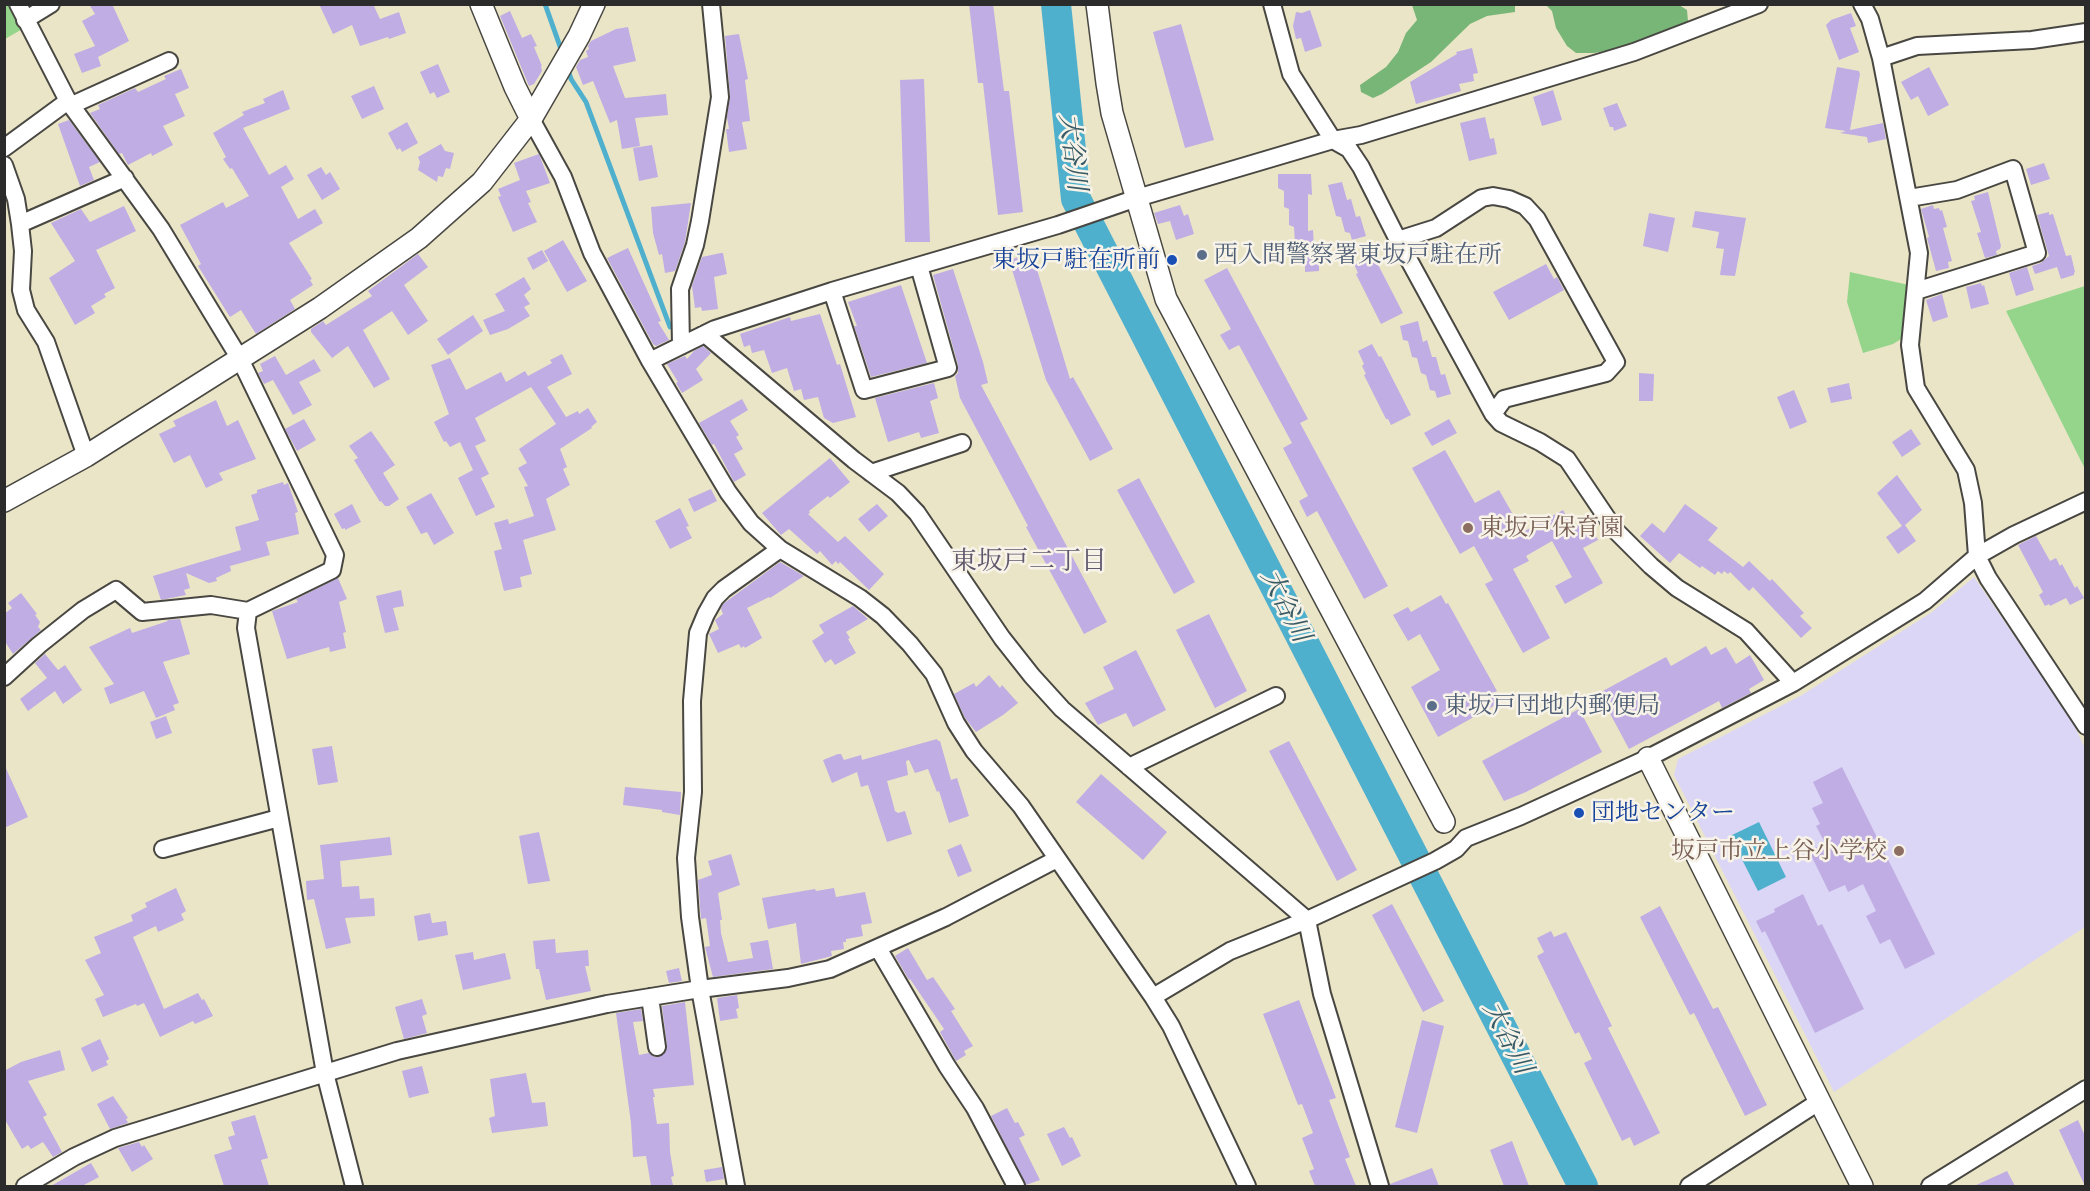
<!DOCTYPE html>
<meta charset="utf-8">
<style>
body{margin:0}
#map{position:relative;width:2090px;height:1191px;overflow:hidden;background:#ebe5c7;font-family:"EB Garamond",serif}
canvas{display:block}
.frame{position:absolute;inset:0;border:6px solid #2b2b2b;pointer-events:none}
</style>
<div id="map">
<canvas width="2090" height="1191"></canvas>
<div class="frame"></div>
</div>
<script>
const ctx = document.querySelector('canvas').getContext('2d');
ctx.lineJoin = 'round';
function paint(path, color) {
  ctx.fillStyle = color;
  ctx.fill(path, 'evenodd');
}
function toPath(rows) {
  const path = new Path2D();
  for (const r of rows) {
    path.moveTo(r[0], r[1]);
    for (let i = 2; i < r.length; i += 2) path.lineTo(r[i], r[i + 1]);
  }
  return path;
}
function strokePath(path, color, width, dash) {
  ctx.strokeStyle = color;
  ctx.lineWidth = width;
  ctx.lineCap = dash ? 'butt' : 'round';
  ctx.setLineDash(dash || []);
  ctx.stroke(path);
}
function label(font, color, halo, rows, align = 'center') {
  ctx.font = font + ' "EB Garamond","Noto Serif JP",serif';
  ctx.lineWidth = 5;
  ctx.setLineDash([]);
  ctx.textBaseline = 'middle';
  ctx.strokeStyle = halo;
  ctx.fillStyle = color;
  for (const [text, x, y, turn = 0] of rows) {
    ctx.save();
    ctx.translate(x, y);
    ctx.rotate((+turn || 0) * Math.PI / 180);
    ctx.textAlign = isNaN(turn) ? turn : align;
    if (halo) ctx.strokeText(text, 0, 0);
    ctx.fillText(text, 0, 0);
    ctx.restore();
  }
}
paint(toPath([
 [1974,577,2070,717,2085,748,2085,927,1834,1092,1674,775,1678,759,1802,695,1932,612]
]), '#dcd6f6');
paint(toPath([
 [5,5,12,5,24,28,5,39],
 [1850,272,1909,285,1901,339,1893,344,1863,353,1847,302],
 [2085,286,2086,286,2085,469,2006,311]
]), '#95d58b');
paint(toPath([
 [1412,5,1515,5,1515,12,1487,16,1470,24,1431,62,1382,94,1373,98,1361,92,1360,85,1386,67,1398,52,1406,33,1417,20],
 [1546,5,1679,5,1687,10,1688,21,1634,46,1594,53,1576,53,1567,46,1556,28,1552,11]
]), '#78b677');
paint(toPath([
 [1759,822,1786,877,1758,891,1730,836]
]), '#4fb0ce');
strokePath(toPath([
 [545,4,562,52],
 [567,67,571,79,586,102,670,327]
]), '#4fb0ce', 5);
strokePath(toPath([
 [1056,4,1076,199,1583,1186]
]), '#4fb0ce', 30);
paint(toPath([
 [89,4,112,4,129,41,98,57,101,66,82,73,74,54,95,46,82,21,95,14],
 [319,4,373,4,380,19,399,12,406,33,389,39,388,37,360,46,352,25,333,34],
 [969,4,993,4,1004,91,1009,91,1023,212,998,215,983,83,978,83],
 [1310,10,1322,46,1305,52,1301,38,1296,39,1293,26,1296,12,1302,13],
 [510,11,522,38,531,34,537,46,534,47,542,66,541,66,542,71,534,84,529,86,500,16],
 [1851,13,1856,26,1850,28,1859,52,1839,60,1826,25,1831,20],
 [1181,24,1214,140,1185,148,1153,32],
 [628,27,636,61,613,66,625,98,666,94,668,115,635,118,640,146,622,149,617,120,610,123,593,81,583,85,576,67,580,60,588,57,586,51,589,49,588,46,591,41,616,29],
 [739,34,748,79,745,80,750,121,742,122,747,149,729,152,726,129,729,129,727,117,730,96,725,36],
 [1472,48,1478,73,1473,74,1474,81,1459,84,1461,91,1416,104,1410,82,1457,54,1456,52],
 [438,64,450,92,437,98,434,92,430,94,420,72],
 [1837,67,1859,71,1860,74,1850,130,1883,123,1886,139,1868,143,1867,137,1840,133,1846,131,1825,128],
 [1929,67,1949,105,1928,116,1918,96,1911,100,1901,82],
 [181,69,189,88,175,94,185,116,163,126,173,145,152,156,151,153,128,165,122,153,119,154,90,113,100,109,98,105,135,88,138,92,166,79,164,76],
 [924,79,930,242,905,242,900,80],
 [374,86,384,109,362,119,351,96],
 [283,90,290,109,243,128,269,175,286,165,294,179,281,187,298,219,315,209,323,223,289,243,312,279,310,280,313,285,290,300,295,309,256,334,241,310,230,317,198,266,201,264,180,225,223,202,226,208,249,196,232,168,230,169,223,159,226,157,213,133,244,115,242,112,265,103,263,99],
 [1553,90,1562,120,1542,126,1533,97],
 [1617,103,1627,126,1614,131,1613,127,1610,127,1603,108],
 [1485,117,1490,139,1494,138,1497,154,1469,161,1460,123],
 [69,120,100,162,89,167,94,180,80,186,58,124],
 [407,122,418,143,402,152,400,148,397,150,388,133],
 [441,144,445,151,454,153,450,169,446,168,443,177,438,176,437,182,418,170,420,162,418,157],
 [652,145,658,177,639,181,633,148],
 [539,154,550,183,526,191,531,202,528,203,537,222,513,232,498,197,501,196,498,189,520,180,514,163],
 [2044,163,2050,179,2031,185,2026,169],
 [321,167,326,175,330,172,340,189,322,200,307,175],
 [1278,174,1311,174,1312,195,1308,194,1308,231,1313,230,1314,249,1319,248,1319,271,1305,272,1305,262,1300,260,1299,245,1295,244,1294,227,1289,225,1289,209,1284,207,1284,191,1278,188],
 [1342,182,1347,200,1351,199,1356,217,1360,216,1366,236,1352,240,1350,233,1345,232,1341,217,1336,216,1328,185],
 [1988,192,2001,246,2000,249,1996,251,1997,255,1985,258,1977,233,1981,232,1971,201,1975,200,1974,196],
 [691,203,685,242,675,271,665,273,662,254,659,255,653,233,651,207],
 [1180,205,1184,216,1188,214,1194,234,1176,240,1170,221,1158,224,1154,213],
 [1933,205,1934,209,1939,208,1940,211,1942,210,1947,227,1943,228,1952,261,1948,262,1949,268,1936,271,1927,238,1929,237,1921,209],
 [124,206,136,231,96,250,115,288,104,294,106,297,91,306,95,313,75,325,49,278,75,261,51,223,81,209,90,222],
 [1695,211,1746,218,1735,276,1720,275,1724,249,1716,248,1719,232,1692,227],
 [2049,212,2049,215,2053,214,2066,256,2071,255,2075,272,2074,273,2074,275,2061,279,2057,267,2035,274,2032,266,2041,263,2049,256,2037,215],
 [1649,213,1675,218,1668,252,1643,246],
 [563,240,587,281,567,292,544,251],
 [628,248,661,321,658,322,669,340,656,346,653,344,607,258],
 [542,250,548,261,533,270,527,258],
 [721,253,723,253,727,274,714,277,718,309,702,311,701,307,695,308,692,286,702,257],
 [1032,253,1070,379,1073,377,1113,449,1090,461,1046,380,1009,260],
 [418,254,428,267,404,285,428,321,408,335,392,311,363,330,390,379,374,388,348,346,332,358,311,332,311,329,323,321,326,325,372,296,368,291],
 [1373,255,1403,313,1381,324,1356,274,1358,273,1354,264],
 [1546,264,1554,279,1557,277,1564,290,1509,320,1493,292],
 [2027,267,2034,290,2016,296,2009,273],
 [1227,268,1308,419,1300,423,1388,586,1364,599,1317,511,1307,517,1299,501,1308,496,1283,448,1292,443,1239,345,1229,350,1220,335,1231,329,1204,280],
 [953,269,983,362,988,383,981,385,1107,622,1084,634,1026,527,1028,526,960,398,955,376,958,373,958,365,933,275],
 [524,277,531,289,524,295,530,304,524,307,530,316,508,329,490,335,483,320,505,311,495,294],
 [1981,283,1982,286,1984,285,1989,304,1971,309,1966,287],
 [901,285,927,363,871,377,854,326,857,326,848,302],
 [1942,294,1948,317,1933,322,1926,300],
 [820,314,837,365,840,364,856,417,833,423,824,418,818,397,804,400,801,389,794,391,787,368,772,373,764,350,752,353,750,345,744,347,740,334,790,317,791,321],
 [473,315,483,331,448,355,437,339],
 [1418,321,1423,342,1427,340,1432,357,1436,357,1441,375,1445,374,1451,394,1437,398,1435,391,1430,390,1426,375,1421,373,1417,358,1412,357,1408,341,1403,340,1400,326],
 [1372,344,1379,357,1381,356,1411,415,1391,425,1388,419,1386,419,1364,375,1366,374,1362,366,1364,364,1358,351],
 [703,346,711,353,696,369,703,380,682,393,676,383,678,382,667,364,685,356,687,359,694,351],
 [562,354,572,374,547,387,566,417,578,411,579,414,588,408,597,422,591,427,592,428,560,449,567,467,563,469,570,485,546,499,556,530,523,540,532,574,520,577,522,587,504,591,494,551,502,549,494,523,508,519,509,524,534,516,524,487,528,486,518,468,527,463,519,449,556,424,531,387,475,418,486,441,475,446,489,474,481,478,495,507,476,516,458,478,473,470,460,442,450,447,446,441,444,442,434,422,449,414,431,365,450,358,466,390,501,372,506,382,525,371,528,376,552,363,550,360],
 [275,356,286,375,314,359,321,371,299,382,312,405,293,415,273,380,264,384,258,373,263,371,260,364],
 [1639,373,1654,374,1653,401,1639,401],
 [934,383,938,398,930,401,939,433,921,438,919,432,888,442,875,398],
 [1849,383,1852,399,1831,403,1827,388],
 [1794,390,1807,422,1790,429,1777,397],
 [742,399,748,410,730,421,739,435,736,437,743,449,734,454,746,475,734,482,714,444,712,445,699,423],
 [216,400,227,426,238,420,256,459,219,473,223,480,206,488,190,455,174,463,159,434,176,426,173,421],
 [304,419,316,440,297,451,285,429],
 [1449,419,1457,433,1432,446,1424,433],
 [1911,429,1921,444,1902,457,1892,442],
 [371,431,395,465,383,473,399,499,389,506,385,506,381,501,380,502,354,460,358,458,349,446],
 [1445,450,1475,503,1499,490,1523,532,1563,510,1573,528,1587,520,1598,540,1583,548,1603,583,1565,604,1555,586,1572,577,1552,541,1526,556,1529,561,1513,569,1550,638,1523,653,1485,584,1493,580,1474,546,1460,554,1412,468],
 [830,458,850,482,830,498,828,496,809,511,810,513,808,514,838,542,845,536,884,574,869,590,840,562,838,564,836,561,832,565,820,551,817,554,789,529,781,535,762,513],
 [1897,475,1922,510,1905,525,1916,541,1898,554,1886,537,1902,526,1877,493],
 [1139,478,1195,582,1174,594,1117,490],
 [283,482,284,485,288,483,298,512,295,513,299,534,266,542,270,555,230,566,231,571,216,578,217,581,209,583,186,573,190,588,184,590,186,595,161,600,153,576,241,550,235,527,259,520,251,495,257,493,257,490],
 [711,489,717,501,694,512,688,499],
 [431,493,454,533,434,545,427,532,421,534,406,507],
 [352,504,361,522,345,530,345,528,342,529,334,514],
 [877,504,888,516,869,532,858,519],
 [1685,504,1718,528,1708,540,1743,567,1749,561,1770,581,1772,579,1804,613,1800,616,1812,628,1801,638,1753,587,1749,591,1730,572,1728,574,1724,571,1722,574,1718,571,1715,575,1702,566,1700,568,1679,553,1670,563,1640,536,1652,523,1664,533],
 [680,508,689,526,686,527,692,538,670,549,655,521],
 [2036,536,2050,561,2056,558,2060,566,2062,564,2075,588,2077,586,2084,598,2070,605,2066,598,2050,606,2049,604,2045,606,2039,595,2043,592,2018,545],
 [780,562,804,576,770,598,769,597,747,608,762,638,745,648,744,646,741,648,739,644,718,653,709,634,719,629,715,620,723,614,721,609,723,604],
 [338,578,347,599,339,602,346,632,343,633,346,648,330,652,329,647,287,659,272,611,298,602,296,599],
 [401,590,404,606,393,608,399,630,385,633,376,596],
 [21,593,37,614,35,615,40,622,38,627,41,630,13,654,4,640,4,614,12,608,8,603],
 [1441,595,1446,604,1448,603,1497,691,1493,693,1499,703,1438,737,1411,687,1440,670,1420,634,1408,641,1393,615,1408,607,1411,612],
 [853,606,868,619,846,632,850,638,848,639,856,653,835,665,831,659,825,663,812,641,824,633,819,625],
 [1209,614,1247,691,1215,708,1176,630],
 [180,619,190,654,163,662,179,703,173,705,175,710,156,718,144,691,110,704,104,688,114,684,89,647,130,628,132,633,168,621,167,620],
 [1706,646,1711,655,1726,647,1736,664,1750,655,1764,680,1749,689,1751,693,1722,708,1719,701,1629,749,1599,693,1666,657,1671,666],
 [1136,650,1166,710,1133,727,1126,713,1098,725,1085,703,1114,689,1103,667],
 [45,654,58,670,65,665,82,690,63,704,55,691,28,711,20,699,47,678,35,663],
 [989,675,1000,688,1002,685,1018,703,1003,715,976,732,965,718,954,694,974,683,976,687],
 [1579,709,1602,752,1526,792,1504,801,1482,761],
 [166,716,172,733,156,739,150,722],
 [937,739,938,741,940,741,951,780,957,778,969,816,949,823,939,791,937,792,928,769,915,773,909,760,906,761,908,775,887,781,895,811,898,813,905,811,912,834,887,842,868,785,861,787,857,772,832,783,823,760,838,754,841,754,844,760,861,755,862,760],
 [1289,741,1357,870,1337,881,1269,751],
 [332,746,338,782,318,785,312,749],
 [4,764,28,817,4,828],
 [1842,767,1935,954,1905,969,1890,939,1880,944,1866,916,1876,911,1863,884,1848,892,1845,885,1829,892,1809,851,1825,843,1816,826,1820,824,1812,808,1823,803,1813,782],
 [1101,774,1167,832,1143,860,1076,802],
 [625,787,681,792,680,815,662,812,662,810,623,805],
 [539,832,550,881,528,884,519,836],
 [390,837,392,855,340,861,342,887,359,886,360,899,374,898,375,916,345,918,351,943,326,949,314,899,307,900,306,881,324,879,320,845],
 [961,844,972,871,958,877,947,850],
 [731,854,740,885,718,893,722,920,720,920,721,933,728,962,753,958,750,943,768,940,773,969,713,977,705,947,710,946,706,918,701,919,698,880,712,875,708,861],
 [176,888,186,911,181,914,184,920,158,932,156,926,133,937,164,1009,198,993,202,1000,204,999,213,1016,195,1024,193,1021,160,1037,144,1003,137,1006,136,1004,103,1017,95,999,104,995,85,960,101,953,94,937,133,921,131,915,147,907,145,903],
 [834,888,836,897,865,892,872,923,861,925,863,936,846,939,846,942,843,942,844,949,831,951,832,956,801,964,796,923,768,929,762,898,815,889,816,891],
 [1803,894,1818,926,1822,924,1864,1009,1815,1033,1765,931,1762,933,1756,921,1775,912,1774,909],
 [1392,904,1444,1001,1423,1012,1372,915],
 [1660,906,1713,1009,1718,1007,1767,1105,1745,1116,1694,1013,1690,1015,1640,917],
 [430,913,432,923,446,921,448,935,418,941,414,916],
 [1551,931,1554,937,1566,932,1612,1026,1608,1028,1660,1133,1634,1146,1630,1137,1622,1141,1584,1063,1592,1059,1579,1032,1575,1034,1537,956,1544,952,1537,938],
 [555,939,556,953,588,950,589,966,585,966,591,991,546,1000,539,969,536,969,533,941],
 [908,948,927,980,933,977,955,1009,951,1011,973,1046,964,1051,966,1055,956,1061,940,1032,944,1029,910,979,909,980,895,956],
 [473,952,474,960,505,953,511,979,463,990,455,955],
 [679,968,682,981,669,983,666,971],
 [737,995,739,1008,736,1009,738,1018,720,1021,717,998],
 [422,999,427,1014,422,1016,427,1033,404,1039,395,1007],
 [1299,1000,1336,1098,1329,1100,1350,1157,1345,1159,1356,1186,1315,1186,1309,1171,1314,1169,1302,1138,1313,1133,1302,1104,1298,1105,1263,1014],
 [685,1002,694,1085,653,1089,655,1097,653,1097,657,1124,669,1123,670,1152,674,1176,671,1177,673,1185,651,1186,646,1156,633,1157,631,1123,616,1013,641,1009,643,1021,633,1022,639,1055,649,1053,654,1057,659,1057,666,1051,667,1046,662,1006],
 [1422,1020,1444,1026,1417,1133,1395,1127],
 [100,1039,109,1059,106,1061,108,1065,92,1072,81,1048],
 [60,1050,65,1070,28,1081,47,1115,43,1117,62,1152,53,1157,43,1142,31,1149,28,1145,22,1149,8,1125,4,1118,4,1071,21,1062],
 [422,1066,429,1093,409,1098,402,1071],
 [526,1073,532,1103,545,1102,548,1126,492,1133,489,1118,495,1116,490,1079],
 [113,1096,128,1118,126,1119,128,1123,110,1129,97,1104],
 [1007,1108,1015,1123,1018,1122,1025,1135,1019,1138,1040,1180,1026,1185,991,1116],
 [255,1115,268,1158,261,1160,269,1186,224,1186,214,1155,232,1149,228,1137,235,1135,231,1122],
 [2078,1120,2085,1136,2085,1186,2059,1130],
 [1064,1127,1070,1138,1072,1137,1081,1156,1062,1166,1047,1134],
 [1512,1141,1529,1186,1504,1186,1490,1150],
 [139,1142,142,1147,144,1145,153,1159,132,1172,118,1148],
 [91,1163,99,1177,82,1186,51,1186],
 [722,1167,724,1179,706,1182,704,1170],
 [1432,1168,1439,1186,1390,1186,1390,1184],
 [2007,1171,2015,1186,1974,1186]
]), '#bfade4');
const minor = toPath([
 [18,4,68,101,161,229,240,359,335,555,332,570,248,611,246,628,325,1073,354,1186],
 [1272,4,1291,74,1333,140,1349,149,1361,167,1398,240,1493,414,1501,423,1540,442,1567,459,1615,530,1651,566,1677,588,1746,631,1793,683],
 [1862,4,1870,19,1881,58,1919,253,1910,345,1916,388,1966,470,1973,503,1977,556,1988,578,2086,726],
 [25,20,51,4],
 [1881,58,1917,46,2032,40,2086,32],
 [72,105,169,61],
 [531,119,563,177,592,253,650,361,728,492,751,523,780,549,860,598,883,616,910,644,934,674,956,723,974,751,1021,806,1153,997,1171,1026,1247,1186],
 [4,148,68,101],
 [4,165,16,199,20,224,23,251,21,290,26,310,46,342,86,456],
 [1909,198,1957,190,2013,169,2037,253,1916,291],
 [20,224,125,178],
 [1398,240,1436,228,1482,198,1493,196,1509,199,1525,206,1537,219,1616,362,1606,373,1504,399,1493,414],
 [832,291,864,390,948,368,919,266],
 [705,334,854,460,898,493,917,513,1002,638,1032,676,1062,709,1307,920,1322,994,1380,1186],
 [681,346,680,289,695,245,700,221,720,97,711,4],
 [650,361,715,329,832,291,1058,225,1137,198,1333,140,1361,135,1634,52,1759,4],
 [871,473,962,443],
 [4,677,39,645,83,610,116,590,142,612,211,605,248,611],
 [1129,767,1276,696],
 [163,849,279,818],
 [878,948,947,1066,975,1108,1016,1186],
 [650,997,657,1047],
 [1153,997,1230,951,1307,920,1435,861,1456,849,1466,838,1521,816,1648,758,1793,683,1925,601,1977,556,2014,535,2086,501],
 [25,1186,74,1157,115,1138,397,1051,607,1004,700,989,788,978,830,969,946,917,1057,859],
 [736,1186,700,989,690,917,686,858,693,792,692,701,698,633,706,614,715,598,724,589,780,549],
 [1689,1186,1820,1101],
 [1930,1186,2086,1089]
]);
const tertiary = toPath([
 [481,4,515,87,531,119],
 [1097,4,1107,83,1112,113,1166,299,1444,822],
 [4,501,86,456,320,308,419,238,482,182,531,119,579,36,594,4],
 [1648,758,1862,1186]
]);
strokePath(minor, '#484742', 20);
strokePath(tertiary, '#484742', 24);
strokePath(minor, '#fff', 16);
strokePath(tertiary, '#fff', 21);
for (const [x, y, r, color] of [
 [1202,255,6,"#5c6f8a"],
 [1172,260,6,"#1a4fb4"],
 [1468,528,6,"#8d6e63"],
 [1432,706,6,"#5c6f8a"],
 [1579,813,6,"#1a4fb4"],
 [1899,851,6,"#8d6e63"]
]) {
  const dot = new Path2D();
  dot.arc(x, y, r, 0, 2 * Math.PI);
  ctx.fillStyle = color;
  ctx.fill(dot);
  strokePath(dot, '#f7f3e8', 2);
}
label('24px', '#4e5e75', '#f7f3e8', [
 ["西入間警察署東坂戸駐在所",1214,255],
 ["東坂戸団地内郵便局",1444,706]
], 'left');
label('24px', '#164399', '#f7f3e8', [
 ["東坂戸駐在所前",1160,260],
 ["団地センター",1591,813,"left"]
], 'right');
label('24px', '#785e54', '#f7f3e8', [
 ["東坂戸保育園",1480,528],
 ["坂戸市立上谷小学校",1887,851,"right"]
], 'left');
label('italic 26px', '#385a64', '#f7f3e8', [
 ["大谷川",1072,152,83],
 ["大谷川",1285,606,63],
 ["大谷川",1507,1038,63]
]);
label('26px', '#5f586c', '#f7f3e8', [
 ["東坂戸二丁目",1029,562]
]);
</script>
